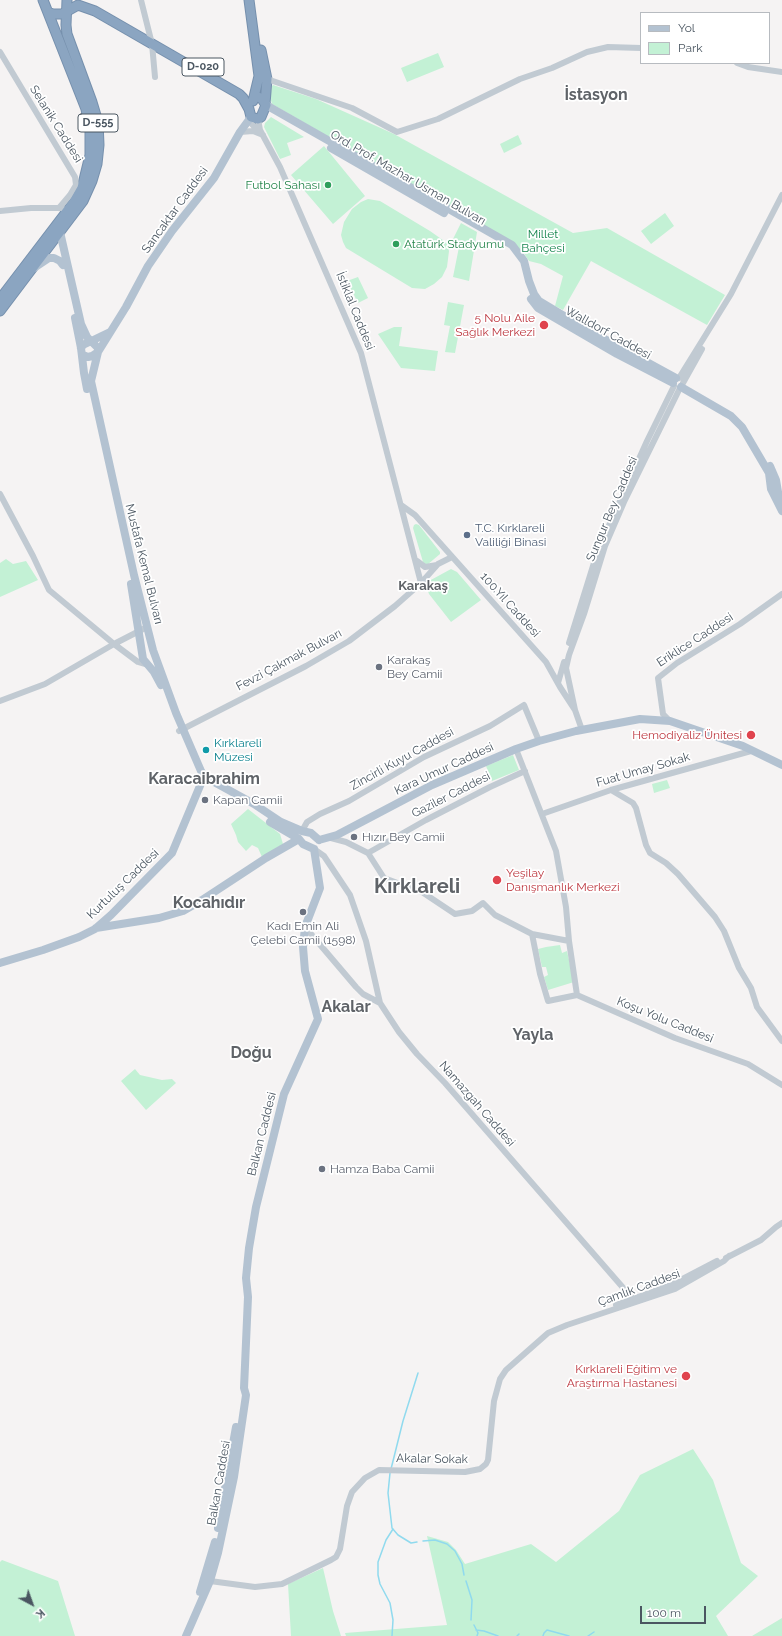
<!DOCTYPE html>
<meta charset="utf-8">
<style>
body{margin:0}
#map{position:relative;width:782px;height:1636px;overflow:hidden;background:#f5f3f3;font-family:Raleway,sans-serif}
canvas{display:block}
.legend{position:absolute;left:640px;top:12px;width:130px;height:52px;box-sizing:border-box;background:#fff;border:1px solid #b7bbc0;margin:0;padding:5px 7px;list-style:none;font-size:12px;color:#4a5661}
.legend li{display:flex;align-items:center;gap:8px;height:20px}
.legend b{width:20px;border:1px solid #b7bbc0}
.north{position:absolute;left:12px;top:1584px;width:40px;height:40px;-webkit-text-stroke:3px #fff;paint-order:stroke;rotate:139deg;font-size:11px;font-weight:700;line-height:16px;text-align:center;color:#4a5661}
.north::after{content:'';display:block;margin:auto;width:14px;height:18px;background:#4a5661;clip-path:polygon(50% 0,100% 100%,50% 72%,0 100%)}
.scale{position:absolute;left:640px;top:1606px;width:66px;height:18px;box-sizing:border-box;border:2px solid #4a5661;border-top:0;padding-left:5px;font-size:12px;line-height:14px;white-space:nowrap;color:#4a5661;-webkit-text-stroke:3px #fff;paint-order:stroke}
</style>
<div id="map">
<canvas width="782" height="1636"></canvas>
<ul class="legend">
<li><b style="height:5px;background:#b3c2d1"></b>Yol</li>
<li><b style="height:11px;background:#c3f1d5"></b>Park</li>
</ul>
<div class="north">K</div>
<div class="scale">100 m</div>
</div>
<script>
const ctx = document.querySelector('canvas').getContext('2d');
ctx.lineJoin = 'round';
function paint(path, color) {
  ctx.fillStyle = color;
  ctx.fill(path, 'evenodd');
}
function toPath(rows) {
  const path = new Path2D();
  for (const r of rows) {
    path.moveTo(r[0], r[1]);
    for (let i = 2; i < r.length; i += 2) path.lineTo(r[i], r[i + 1]);
  }
  return path;
}
function strokePath(path, color, width, dash) {
  ctx.strokeStyle = color;
  ctx.lineWidth = width;
  ctx.lineCap = dash ? 'butt' : 'round';
  ctx.setLineDash(dash || []);
  ctx.stroke(path);
}
function label(font, color, halo, rows, align = 'center') {
  ctx.font = font + ' Raleway,sans-serif';
  ctx.lineWidth = 3.5;
  ctx.setLineDash([]);
  ctx.textBaseline = 'middle';
  ctx.strokeStyle = halo;
  ctx.fillStyle = color;
  for (const [text, x, y, turn = 0] of rows) {
    ctx.save();
    ctx.translate(x, y);
    ctx.rotate((+turn || 0) * Math.PI / 180);
    ctx.textAlign = isNaN(turn) ? turn : align;
    if (halo) ctx.strokeText(text, 0, 0);
    ctx.fillText(text, 0, 0);
    ctx.restore();
  }
}
paint(toPath([
 [438,53,444,67,407,82,401,68],
 [273,85,316,99,394,134,573,233,607,228,725,295,707,325,591,261,563,310,555,306,563,276,541,264,529,261,523,252,512,243,272,104,270,97,272,86],
 [271,117,304,137,287,143,291,155,280,159,264,127,265,123],
 [518,135,522,144,504,153,500,144],
 [324,146,365,196,333,224,291,175],
 [368,199,380,201,430,231,447,243,449,251,447,267,442,277,434,284,425,289,412,288,346,248,343,242,341,235,344,222,352,209,361,202],
 [665,213,674,226,651,244,641,231],
 [461,223,477,232,469,281,453,277,460,242,453,239],
 [358,277,368,298,358,303,347,281],
 [448,302,464,305,455,353,445,352,450,326,444,325],
 [394,327,402,327,399,346,438,351,435,371,401,368,378,334],
 [416,524,419,525,440,552,440,554,427,565,423,562,413,528,414,525],
 [6,559,13,564,26,561,38,580,0,597,0,563],
 [451,569,457,572,481,600,451,622,429,594,426,586,429,581],
 [513,755,519,770,492,781,486,766],
 [667,780,670,788,654,793,652,784],
 [248,809,280,834,283,844,262,857,258,848,252,845,246,851,238,842,236,835,231,824],
 [560,945,562,953,567,951,574,982,548,990,544,977,548,975,546,967,542,967,538,949,546,947],
 [135,1069,140,1075,162,1080,172,1079,176,1083,146,1110,121,1081],
 [693,1449,713,1480,741,1563,758,1576,716,1616,728,1636,346,1636,345,1633,447,1625,427,1536,448,1542,456,1550,465,1564,531,1544,556,1562,619,1511,640,1475],
 [2,1560,58,1581,75,1636,0,1636,0,1562],
 [323,1568,333,1611,341,1636,291,1636,288,1584],
 [782,1618,782,1636,752,1636]
]), '#c3f1d5');
strokePath(toPath([
 [391,1469,403,1421,418,1373],
 [390,1473,388,1493,392,1528,398,1535,411,1543,417,1542],
 [423,1541,435,1540,447,1544,455,1551,462,1564,464,1575],
 [466,1581,472,1600,471,1620],
 [474,1625,478,1633,477,1636],
 [476,1630,484,1631,498,1636],
 [392,1636,393,1620,390,1603,380,1584,378,1575,378,1562,386,1540,393,1529],
 [517,1636,519,1634],
 [543,1636,544,1633,547,1630,569,1636],
 [588,1636,594,1632]
]), '#90daee', 1.5);
const highway = toPath([
 [249,0,259,76,253,101],
 [48,12,53,14,62,14,78,5,95,11,239,94,243,98,249,109,251,117,258,119,261,117,266,105,262,99,256,96],
 [261,50,267,79,265,104],
 [0,299,74,202,82,188,90,155,90,131,86,109,43,0],
 [0,311,83,201,92,181,97,164,99,145,98,122,92,102,67,34,66,25,67,0]
]);
strokePath(highway, '#7690ad', 11);
strokePath(toPath([
 [141,0,152,44,155,77],
 [0,52,75,177,76,185,70,195,59,208],
 [737,63,748,67,782,72],
 [267,79,352,108,397,132,438,119,520,79,552,68,587,52,608,47,641,48],
 [258,119,260,130,280,167,361,353,421,583],
 [249,121,260,133],
 [240,132,253,131,263,135],
 [0,211,31,208,62,208],
 [679,378,731,294,782,195],
 [683,383,702,349],
 [0,494,33,556,49,590,114,644,138,662,148,665],
 [401,505,415,515,546,662,560,687,575,710,582,730],
 [417,561,425,567,437,565],
 [569,643,598,550,647,441,674,386],
 [558,683,564,662],
 [0,701,45,684,114,644,147,627],
 [575,710,566,668,569,655,584,614,605,546,624,502,680,388],
 [670,721,663,714,658,678,677,663,740,624,782,594],
 [179,731,306,666,349,641,395,606,421,583,438,564,452,557],
 [516,749,556,851,566,907,569,941,577,995,675,1038,748,1064,782,1085],
 [611,790,633,803,636,808,646,845,650,853,666,863,678,874,715,917,724,931,739,968,751,988,757,1007,782,1041],
 [542,814,611,790,751,751],
 [302,831,307,822,320,814,349,801,424,757,490,726,524,705,539,741],
 [331,838,346,842,368,853,384,878,422,892,455,914,472,911,483,903,495,915,532,934,569,941],
 [314,849,324,856,350,895,366,941,380,1003],
 [368,853,426,820,490,787,525,771],
 [305,927,356,987,363,994,380,1003,399,1032,417,1054,445,1083,632,1298],
 [532,934,540,974,548,1001,577,995],
 [726,1258,761,1240,776,1227,782,1223],
 [616,1305,671,1285,717,1261],
 [210,1581,255,1587,282,1584,331,1560,336,1557,340,1549,347,1506,352,1492,365,1478,379,1470,465,1472,480,1469,486,1464,488,1460,494,1401,500,1379,506,1370,548,1333,567,1325,675,1289,724,1261,729,1256]
]), '#c1cad2', 6);
strokePath(toPath([
 [266,105,512,245,524,261,529,281,534,294,539,301,579,325,676,378],
 [331,148,444,213],
 [56,228,60,232,81,324,87,337,98,348,98,352,91,381,134,575,153,650,176,713,201,771,205,777,254,804,281,822,302,831,311,833,319,840],
 [34,268,49,258,54,258,60,261,63,265],
 [531,299,538,308,617,354,673,383],
 [75,318,81,348,84,373,87,389],
 [81,348,83,345,110,332],
 [83,355,88,357,92,356,98,352,126,307,148,266,172,231,214,178,240,132,251,117],
 [681,387,731,416,742,427,769,473,771,489,782,511],
 [770,466,776,480,778,492,781,498],
 [131,584,143,659,154,672,161,685],
 [270,822,299,839,303,844,314,849],
 [319,840,337,835,432,785,516,749,539,741,576,731,640,719,670,721,743,746,782,765],
 [96,928,159,918,183,911,202,900,266,858,299,839],
 [0,963,43,950,79,937,95,929,111,915,172,853,202,781,205,777],
 [218,1528,236,1427],
 [200,1592,215,1542],
 [186,1636,210,1581,218,1553,234,1477,246,1395,244,1388,248,1297,246,1278,249,1248,256,1207,284,1094,318,1019,305,971,303,947,305,927,320,888,314,849]
]), '#b3c2d1', 8);
strokePath(highway, '#8ba5c1', 9);
for (const [x, y, r, color] of [
 [328,185,4,"#2e9e5b"],
 [396,244,4,"#2e9e5b"],
 [544,325,5,"#e0444e"],
 [467,535,4,"#5c6f8a"],
 [379,667,4,"#6b7280"],
 [751,735,5,"#e0444e"],
 [206,750,4,"#0f9aa8"],
 [205,800,4,"#6b7280"],
 [354,837,4,"#6b7280"],
 [497,880,5,"#e0444e"],
 [303,912,4,"#6b7280"],
 [322,1169,4,"#6b7280"],
 [686,1376,5,"#e0444e"]
]) {
  const dot = new Path2D();
  dot.arc(x, y, r, 0, 2 * Math.PI);
  ctx.fillStyle = color;
  ctx.fill(dot);
  strokePath(dot, '#fff', 1.5);
}
for (const [x, y, w] of [
 [203,67,42],
 [98,123,40]
]) {
  const box = new Path2D();
  box.roundRect(x - w / 2, y - 9, w, 18, 3);
  ctx.fillStyle = '#fff';
  ctx.fill(box);
  strokePath(box, '#4a5661', 1);
}
label('bold 11px', '#4a5661', null, [
 ["D-020",203,67],
 ["D-555",98,123]
]);
label('12px', '#4a5661', '#fff', [
 ["Selanik Caddesi",56,124,58],
 ["Ord. Prof. Mazhar Usman Bulvarı",408,178,30],
 ["Sancaktar Caddesi",175,210,-54],
 ["İstiklal Caddesi",355,311,68],
 ["Walldorf Caddesi",608,333,29],
 ["Sungur Bey Caddesi",612,509,-67],
 ["Mustafa Kemal Bulvarı",144,564,76],
 ["100.Yıl Caddesi",510,605,48],
 ["Eriklice Caddesi",695,640,-33],
 ["Fevzi Çakmak Bulvarı",289,660,-28],
 ["Zincirli Kuyu Caddesi",402,759,-29],
 ["Kara Umur Caddesi",444,769,-25],
 ["Fuat Umay Sokak",643,770,-16],
 ["Gaziler Caddesi",451,795,-27],
 ["Kurtuluş Caddesi",123,884,-44],
 ["Koşu Yolu Caddesi",665,1020,22],
 ["Namazgah Caddesi",477,1104,49],
 ["Balkan Caddesi",262,1134,-76],
 ["Çamlık Caddesi",639,1288,-20],
 ["Akalar Sokak",432,1459,1],
 ["Balkan Caddesi",219,1483,-80]
]);
label('12px', '#27864d', '#fff', [
 ["Futbol Sahası",320,185],
 ["Atatürk Stadyumu",404,244,"left"]
], 'right');
label('12px', '#17864f', '#fff', [
 ["Millet",543,234],
 ["Bahçesi",543,248]
]);
label('12px', '#be3a42', '#fff', [
 ["5 Nolu Aile",535,318],
 ["Sağlık Merkezi",535,332],
 ["Hemodiyaliz Ünitesi",742,735],
 ["Yeşilay",506,873,"left"],
 ["Danışmanlık Merkezi",506,887,"left"],
 ["Kırklareli Eğitim ve",677,1369],
 ["Araştırma Hastanesi",677,1383]
], 'right');
label('12px', '#4e5e75', '#fff', [
 ["T.C. Kırklareli",475,528],
 ["Valiliği Binasi",475,542]
], 'left');
label('12px', '#5b616d', '#fff', [
 ["Karakaş",387,660],
 ["Bey Camii",387,674],
 ["Kapan Camii",213,800],
 ["Hızır Bey Camii",362,837],
 ["Kadı Emin Ali",303,926,"center"],
 ["Çelebi Camii (1598)",303,940,"center"],
 ["Hamza Baba Camii",330,1169]
], 'left');
label('12px', '#0d838f', '#fff', [
 ["Kırklareli",214,743],
 ["Müzesi",214,757]
], 'left');
label('bold 13px', '#5f6368', '#fff', [
 ["Karakaş",423,586]
]);
label('bold 16px', '#5f6368', '#fff', [
 ["İstasyon",596,95],
 ["Karacaibrahim",204,779],
 ["Kocahıdır",209,903],
 ["Akalar",346,1007],
 ["Yayla",533,1035],
 ["Doğu",251,1053]
]);
label('bold 20px', '#5f6368', '#fff', [
 ["Kırklareli",417,887]
]);
</script>
